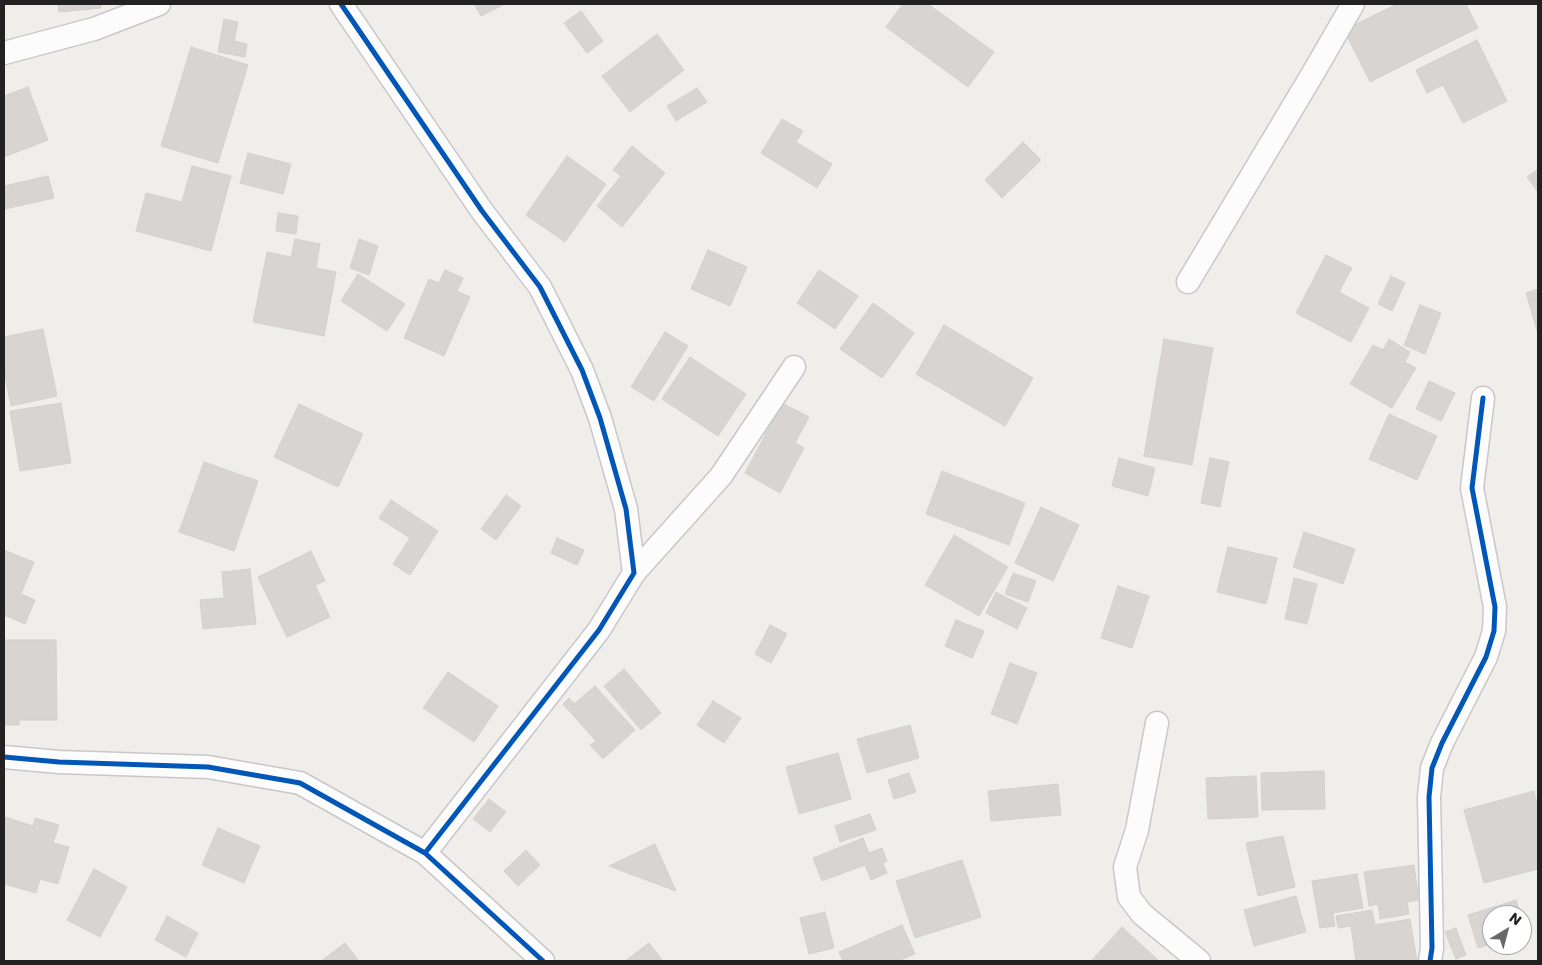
<!DOCTYPE html>
<style>
body{margin:0}
#map{position:relative;width:1542px;height:965px;overflow:hidden;background:#f0eeeb;font-family:Poppins,sans-serif}
canvas{display:block}
.frame{position:absolute;inset:0;border:5px solid #222;pointer-events:none}
.north{position:absolute;left:1482px;top:905px;width:50px;height:50px;box-sizing:border-box;background:#fff;border:1px solid #a7a7a7;border-radius:50%;rotate:37deg;font-size:14px;font-weight:700;line-height:20px;text-align:center;color:#222}
.north::after{content:'';display:block;margin:auto;width:18px;height:22px;background:#6a6968;clip-path:polygon(50% 0,100% 100%,50% 72%,0 100%)}
</style>
<div id="map">
<canvas width="1542" height="965"></canvas>
<div class="frame"></div>
<div class="north">N</div>
</div>
<script>
const ctx = document.querySelector('canvas').getContext('2d');
ctx.lineJoin = 'round';
function paint(path, color) {
  ctx.fillStyle = color;
  ctx.fill(path, 'evenodd');
}
function toPath(rows) {
  const path = new Path2D();
  for (const r of rows) {
    path.moveTo(r[0], r[1]);
    for (let i = 2; i < r.length; i += 2) path.lineTo(r[i], r[i + 1]);
  }
  return path;
}
function strokePath(path, color, width, dash) {
  ctx.strokeStyle = color;
  ctx.lineWidth = width;
  ctx.lineCap = dash ? 'butt' : 'round';
  ctx.setLineDash(dash || []);
  ctx.stroke(path);
}
const building = toPath([
 [58,4,101,4,101,8,59,12,58,4],
 [474,4,505,4,481,16,474,4],
 [903,4,928,4,994,52,968,87,886,27,903,4],
 [1397,4,1466,4,1478,28,1370,82,1344,30,1397,4],
 [581,11,603,41,587,53,564,23,581,11],
 [224,19,238,22,234,41,247,44,245,57,218,52,224,19],
 [657,34,684,70,630,112,602,76,657,34],
 [1477,40,1507,101,1463,123,1443,85,1427,93,1416,70,1477,40],
 [191,47,248,65,218,163,161,146,191,47],
 [28,87,48,140,4,157,4,96,28,87],
 [697,88,707,102,676,121,667,106,697,88],
 [782,119,803,131,796,142,832,164,817,188,761,153,782,119],
 [1023,142,1041,160,1002,198,985,180,1023,142],
 [632,146,665,173,622,227,597,206,621,176,613,170,632,146],
 [248,153,291,164,283,194,240,183,248,153],
 [567,156,606,184,565,242,526,215,567,156],
 [192,166,231,176,211,251,136,231,146,193,182,202,192,166],
 [1538,169,1538,192,1527,177,1538,169],
 [48,176,54,198,5,209,4,186,48,176],
 [278,213,298,216,296,234,276,231,278,213],
 [295,239,320,244,316,268,336,272,324,336,253,322,267,252,291,257,295,239],
 [359,239,378,246,369,275,350,268,359,239],
 [708,250,747,267,730,306,691,289,708,250],
 [1326,255,1352,268,1339,292,1369,308,1351,342,1296,313,1326,255],
 [445,270,463,278,457,291,470,297,444,356,404,338,429,279,439,283,445,270],
 [819,270,858,296,835,329,797,303,819,270],
 [358,274,405,304,387,331,341,301,358,274],
 [1391,276,1405,283,1392,311,1378,304,1391,276],
 [1538,289,1538,334,1526,293,1538,289],
 [873,303,914,333,882,378,840,349,873,303],
 [1420,305,1441,313,1425,354,1404,345,1420,305],
 [944,325,1033,378,1005,426,916,374,944,325],
 [43,329,57,396,11,406,4,371,4,337,43,329],
 [665,332,688,346,654,401,631,387,665,332],
 [1164,339,1213,348,1192,465,1144,456,1164,339],
 [1389,339,1410,352,1405,362,1416,368,1392,408,1350,384,1373,345,1383,350,1389,339],
 [690,357,746,394,718,436,662,399,690,357],
 [1429,381,1455,393,1441,421,1416,409,1429,381],
 [61,403,71,463,20,471,10,411,61,403],
 [782,403,809,417,795,443,804,448,780,493,745,473,782,403],
 [299,404,363,434,338,487,274,457,299,404],
 [1389,414,1437,436,1417,480,1369,459,1389,414],
 [1119,458,1155,468,1148,496,1112,486,1119,458],
 [1210,458,1229,462,1220,507,1201,503,1210,458],
 [204,462,258,481,234,551,179,532,204,462],
 [942,471,1025,503,1009,545,926,514,942,471],
 [506,495,521,506,496,540,481,529,506,495],
 [391,500,438,531,410,575,393,564,410,538,379,518,391,500],
 [1041,507,1079,525,1053,581,1015,563,1041,507],
 [1304,532,1355,549,1343,584,1293,567,1304,532],
 [954,535,1008,567,979,616,925,585,954,535],
 [557,538,584,550,577,565,551,553,557,538],
 [1228,547,1277,558,1266,604,1217,592,1228,547],
 [4,550,34,562,21,594,35,600,25,624,4,615,4,550],
 [311,551,325,581,315,585,330,617,287,637,258,577,311,551],
 [250,569,256,624,203,629,200,600,224,598,222,572,250,569],
 [1013,573,1036,581,1028,602,1005,594,1013,573],
 [1294,578,1317,584,1307,624,1285,619,1294,578],
 [1118,586,1149,596,1132,648,1101,638,1118,586],
 [996,592,1027,608,1017,629,986,613,996,592],
 [956,620,984,631,972,658,945,646,956,620],
 [770,625,787,634,771,663,755,654,770,625],
 [4,640,56,640,57,720,19,720,19,725,4,725,4,640],
 [1010,663,1037,673,1017,724,991,714,1010,663],
 [624,669,661,713,641,730,604,686,624,669],
 [448,672,498,706,474,742,423,708,448,672],
 [595,686,635,730,603,759,590,745,596,741,563,704,569,698,574,704,595,686],
 [713,701,741,718,724,743,697,725,713,701],
 [910,725,919,758,867,773,857,739,910,725],
 [838,753,851,799,799,814,786,767,838,753],
 [1324,771,1325,809,1262,810,1261,773,1324,771],
 [909,773,916,792,894,799,888,780,909,773],
 [1256,776,1258,817,1208,819,1206,778,1256,776],
 [1058,784,1061,815,991,821,988,791,1058,784],
 [1534,791,1538,809,1538,869,1484,883,1464,810,1534,791],
 [489,799,506,812,490,832,473,819,489,799],
 [870,814,876,830,840,842,835,826,870,814],
 [5,817,33,826,35,818,59,825,53,843,69,847,58,884,40,879,36,893,4,884,4,822,5,817],
 [218,828,260,846,244,883,202,865,218,828],
 [1283,836,1295,887,1258,896,1246,843,1283,836],
 [863,838,869,853,882,848,887,861,883,863,887,873,871,880,865,865,822,881,813,858,863,838],
 [655,844,676,891,609,866,655,844],
 [526,850,540,865,518,886,504,871,526,850],
 [962,860,981,917,915,938,896,881,962,860],
 [1414,865,1419,900,1407,902,1409,914,1380,919,1378,904,1369,906,1364,872,1414,865],
 [94,869,127,887,100,937,67,920,94,869],
 [1357,874,1363,908,1333,913,1335,926,1320,928,1312,881,1357,874],
 [1296,896,1306,932,1254,946,1244,910,1296,896],
 [1516,900,1521,915,1492,915,1492,944,1478,948,1468,915,1516,900],
 [1372,910,1375,925,1410,919,1417,961,1356,961,1351,926,1338,928,1336,916,1372,910],
 [825,912,834,948,809,954,800,918,825,912],
 [167,916,198,933,186,957,155,940,167,916],
 [902,925,915,954,898,961,843,961,839,952,902,925],
 [1122,927,1158,960,1156,961,1091,961,1122,927],
 [1456,928,1466,955,1456,959,1445,932,1456,928],
 [345,943,359,961,321,961,345,943],
 [649,943,663,961,625,961,649,943]
]);
paint(building, '#d7d4d2');
strokePath(building, '#d3d0cc', 1);
const street = toPath([
 [341,4,482,211,540,287,582,370,600,418,626,509,634,573,599,630,425,853],
 [4,53,94,29,159,4],
 [1188,282,1312,75,1353,4],
 [634,573,721,476,794,367],
 [1157,723,1137,830,1125,867,1129,897,1142,914,1199,961],
 [4,757,59,762,208,767,300,783,425,853,543,961],
 [1430,961,1432,948,1429,797,1432,768,1442,743,1486,657,1494,631,1495,607,1472,488,1483,398]
]);
strokePath(street, '#c9c8c7', 25);
strokePath(street, '#fdfcfc', 22);
strokePath(toPath([
 [341,4,482,211,540,287,582,370,600,418,626,509,634,573,599,630,425,853],
 [4,757,59,762,208,767,300,783,425,853,543,961],
 [1430,961,1432,948,1429,797,1432,768,1442,743,1486,657,1494,631,1495,607,1472,488,1483,398]
]), '#0057b8', 5);
</script>
